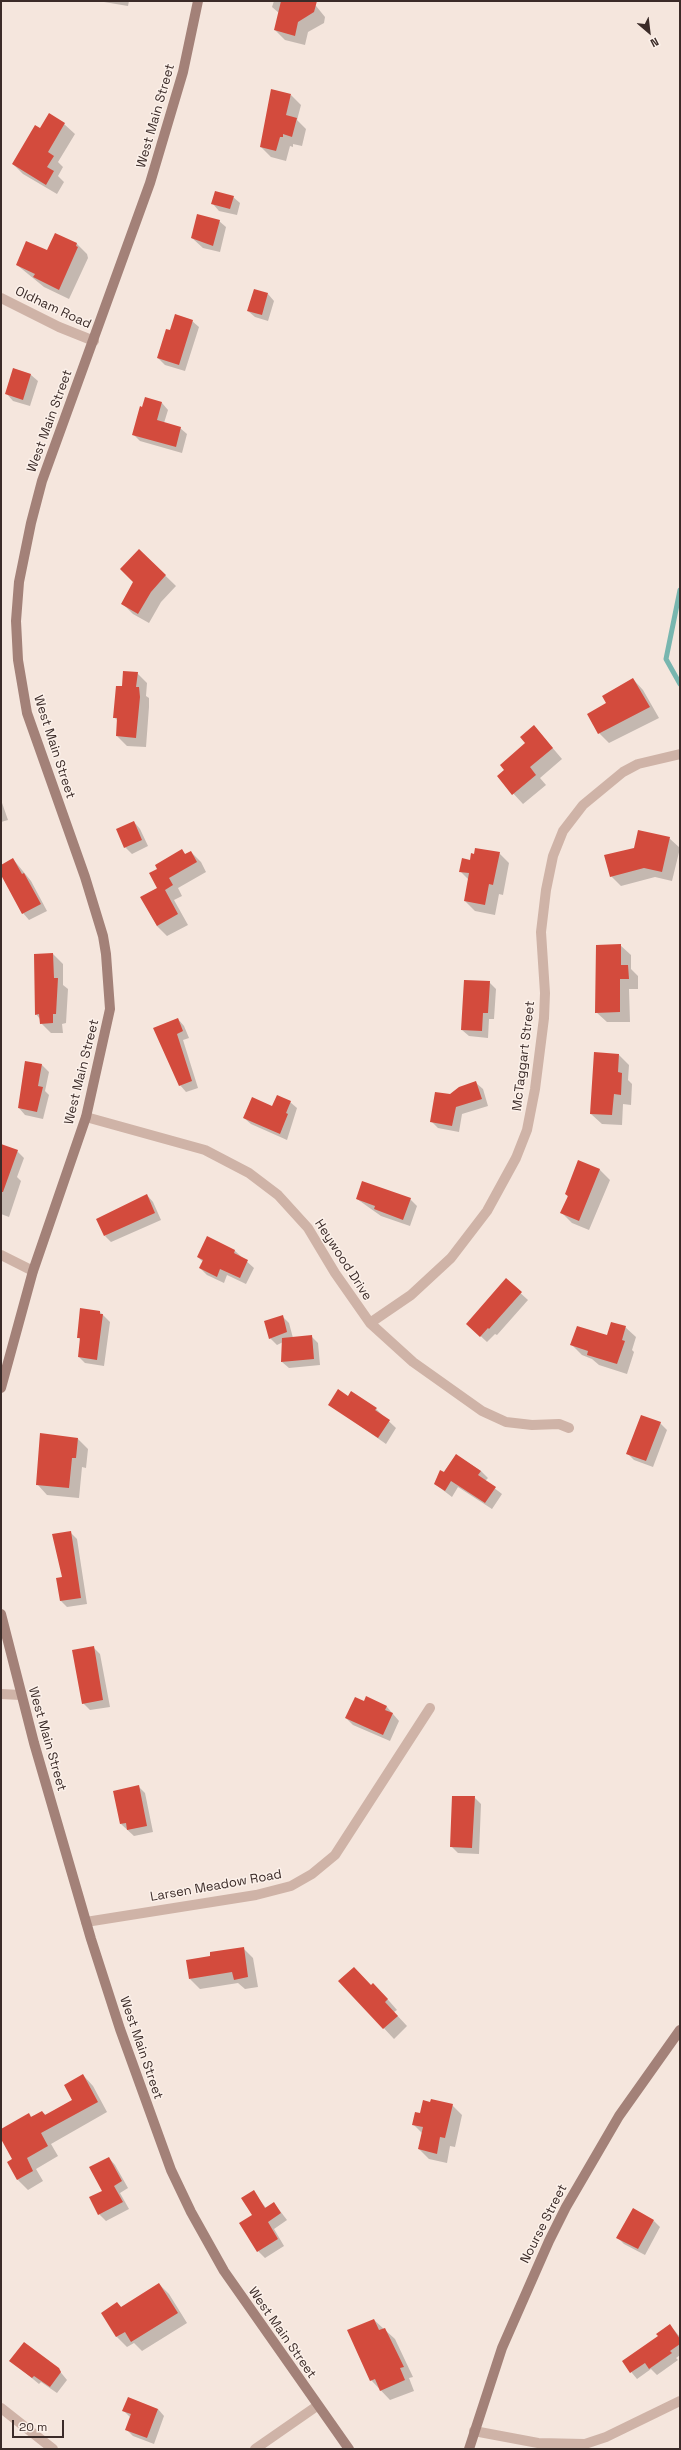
<!DOCTYPE html>
<style>
body{margin:0}
#map{position:relative;width:681px;height:2450px;overflow:hidden;background:#f5e6dd;font-family:"Space Grotesk",sans-serif}
canvas{display:block}
.frame{position:absolute;inset:0;border:2px solid #3b2b28;pointer-events:none}
.north{position:absolute;left:629px;top:12px;width:40px;height:40px;-webkit-text-stroke:3px #fcf1ea;paint-order:stroke;rotate:152deg;font-size:11px;font-weight:700;line-height:16px;text-align:center;color:#3b2b28}
.north::after{content:'';display:block;margin:auto;width:14px;height:18px;background:#3b2b28;clip-path:polygon(50% 0,100% 100%,50% 72%,0 100%)}
.scale{position:absolute;left:12px;top:2420px;width:52px;height:18px;box-sizing:border-box;border:2px solid #3b2b28;border-top:0;padding-left:5px;font-size:12px;line-height:14px;white-space:nowrap;color:#3b2b28;-webkit-text-stroke:3px #fcf1ea;paint-order:stroke}
</style>
<div id="map">
<canvas width="681" height="2450"></canvas>
<div class="frame"></div>
<div class="north">N</div>
<div class="scale">20 m</div>
</div>
<script>
const ctx = document.querySelector('canvas').getContext('2d');
ctx.lineJoin = 'round';
function paint(path, color) {
  ctx.fillStyle = color;
  ctx.fill(path, 'evenodd');
}
function toPath(rows) {
  const path = new Path2D();
  for (const r of rows) {
    path.moveTo(r[0], r[1]);
    for (let i = 2; i < r.length; i += 2) path.lineTo(r[i], r[i + 1]);
  }
  return path;
}
function strokePath(path, color, width, dash) {
  ctx.strokeStyle = color;
  ctx.lineWidth = width;
  ctx.lineCap = dash ? 'butt' : 'round';
  ctx.setLineDash(dash || []);
  ctx.stroke(path);
}
function label(font, color, halo, rows, align = 'center') {
  ctx.font = font + ' "Space Grotesk",sans-serif';
  ctx.lineWidth = 3;
  ctx.setLineDash([]);
  ctx.textBaseline = 'middle';
  ctx.strokeStyle = halo;
  ctx.fillStyle = color;
  for (const [text, x, y, turn = 0] of rows) {
    ctx.save();
    ctx.translate(x, y);
    ctx.rotate((+turn || 0) * Math.PI / 180);
    ctx.textAlign = isNaN(turn) ? turn : align;
    if (halo) ctx.strokeText(text, 0, 0);
    ctx.fillText(text, 0, 0);
    ctx.restore();
  }
}
paint(toPath([
 [98,1,129,1,128,6],
 [274,1,312,1,325,17,324,23,308,32,305,45,285,40,275,30,279,13,272,7],
 [291,95,301,105,297,120,306,129,302,146,293,144,293,147,290,146,286,161,271,157,261,147],
 [64,124,75,134,58,162,63,167,58,176,64,182,57,194,23,174,13,164,40,129],
 [233,197,240,203,237,215,219,211,213,204],
 [219,221,226,227,220,252,203,248,192,238],
 [77,244,87,254,88,258,69,299,44,287,17,265,48,252],
 [268,294,274,301,268,321,255,317,248,311],
 [192,321,199,327,185,371,165,365,158,358,171,332],
 [14,370,31,375,38,381,30,406,13,401,7,394],
 [162,403,168,410,164,423,180,428,187,434,182,453,140,441,133,434,143,408],
 [139,550,176,586,161,602,149,623,133,614,123,604,134,582],
 [137,673,147,683,146,696,149,698,149,707,146,747,127,746,117,736,118,721,114,717,123,687],
 [633,679,643,690,659,718,609,743,599,733,608,703],
 [534,726,562,759,540,778,546,785,523,804,498,777,527,744],
 [1,800,8,820,1,822],
 [134,822,140,829,148,846,132,854,125,847],
 [669,838,680,848,672,881,655,877,621,886,611,876,635,848],
 [182,851,186,855,191,852,201,862,206,872,178,888,182,896,174,900,188,925,167,936,157,926,141,897,158,888,159,869],
 [499,853,509,863,503,895,499,894,495,915,475,911,465,901,469,880,460,871,471,861],
 [13,859,31,881,47,911,29,920,23,913,1,873,1,866],
 [620,945,631,955,631,969,638,976,638,989,629,989,630,1022,607,1022,596,1012],
 [53,954,63,964,63,985,68,989,66,1023,62,1024,63,1033,51,1033,41,1023,40,1019,36,1014],
 [489,982,496,989,494,1019,489,1019,488,1038,469,1036,462,1030],
 [178,1019,184,1026,189,1038,183,1040,198,1088,186,1092,180,1085,155,1028],
 [619,1055,629,1065,628,1080,632,1084,631,1105,623,1104,622,1125,602,1124,591,1114],
 [25,1062,42,1065,49,1072,45,1091,49,1095,43,1119,25,1115,19,1108],
 [476,1083,483,1089,488,1106,462,1114,459,1132,438,1128,431,1121,450,1095],
 [290,1102,297,1108,287,1140,251,1124,244,1118],
 [1,1145,17,1151,24,1158,17,1177,21,1181,9,1217,1,1214],
 [579,1162,600,1170,610,1180,589,1230,572,1223,562,1213,568,1197,566,1194],
 [147,1195,153,1202,161,1220,111,1242,105,1236],
 [357,1199,410,1199,417,1206,410,1226,381,1216],
 [208,1238,235,1251,254,1268,246,1284,227,1275,224,1283,207,1275,200,1268,203,1262,198,1257],
 [506,1280,528,1300,497,1335,495,1334,487,1342,474,1330],
 [100,1312,110,1322,104,1366,85,1363,79,1357,81,1341,78,1337],
 [282,1316,289,1323,293,1338,311,1336,318,1343,320,1365,289,1368,282,1362,283,1342,277,1345,270,1338],
 [625,1327,636,1337,632,1350,634,1352,627,1374,599,1365,592,1359,582,1355,572,1345,607,1337],
 [349,1397,376,1409,396,1428,386,1444,329,1404],
 [660,1423,667,1430,653,1467,634,1460,628,1454],
 [78,1439,88,1449,86,1468,82,1467,79,1498,47,1495,37,1484],
 [456,1455,481,1471,488,1478,485,1481,502,1494,492,1509,458,1487,452,1497,435,1484],
 [70,1532,77,1539,87,1604,67,1607,61,1601],
 [93,1647,100,1654,110,1707,90,1710,83,1703],
 [366,1698,387,1707,399,1721,390,1741,353,1725,346,1718,364,1702],
 [138,1786,145,1793,153,1832,134,1836,121,1824],
 [474,1797,481,1804,479,1854,458,1853,451,1846],
 [243,1948,253,1958,258,1987,245,1989,238,1983,200,1989,190,1979],
 [340,1981,371,1986,383,1994,397,2010,394,2012,407,2026,394,2039],
 [83,2075,93,2086,107,2112,51,2144,58,2156,36,2169,43,2181,28,2190,18,2180,13,2159,1,2137,1,2130,42,2112,46,2115,74,2100],
 [452,2105,462,2115,455,2147,450,2146,447,2163,429,2159,419,2149,422,2133,413,2124,420,2114],
 [109,2158,115,2165,128,2188,120,2193,129,2209,106,2221,99,2214],
 [253,2192,266,2208,274,2203,287,2220,274,2229,284,2246,265,2258,258,2251,253,2215],
 [654,2221,660,2227,645,2255,624,2244,618,2238],
 [159,2284,169,2294,187,2323,142,2351,134,2343,127,2347,117,2337,102,2313,117,2303,122,2308],
 [374,2320,395,2339,413,2377,409,2378,414,2391,390,2400,371,2380],
 [670,2325,680,2337,680,2355,676,2358,678,2360,657,2375,651,2369,637,2379,623,2362,660,2336],
 [11,2361,58,2369,67,2380,57,2393,41,2382,39,2384],
 [158,2409,164,2416,154,2444,133,2436,126,2429,131,2418,124,2411]
]), '#0003');
strokePath(toPath([
 [680,590,666,659,680,684]
]), '#78b6af', 5);
paint(toPath([
 [281,1,317,1,314,12,298,22,295,36,274,30],
 [271,89,291,94,286,115,297,118,292,137,283,134,283,137,280,137,276,151,260,147],
 [49,113,65,123,48,152,54,156,47,167,54,171,46,185,12,164,35,125,40,128],
 [215,191,234,196,230,209,211,204],
 [197,214,220,220,213,246,191,238],
 [55,233,77,243,76,246,78,247,59,290,33,277,35,274,16,265,26,241,47,250],
 [254,289,268,293,262,315,247,311],
 [175,314,193,320,179,365,157,358,166,329,170,330],
 [13,368,31,374,23,400,5,394],
 [145,397,162,402,157,420,181,427,176,447,132,435,140,406,142,407],
 [139,549,166,575,151,592,138,614,121,604,133,582,120,569],
 [123,671,138,672,136,687,139,687,140,697,136,738,116,736,117,718,113,718,116,686,122,686],
 [633,678,650,707,598,734,587,714,606,703,602,696],
 [534,725,553,748,530,767,536,775,512,795,497,776,504,770,500,765,525,743,520,737],
 [134,821,142,840,124,848,116,829],
 [638,830,670,837,662,872,644,868,610,877,604,855,634,848],
 [475,848,500,852,493,885,489,884,485,905,464,901,469,873,459,872,462,858,470,860,471,853,474,854],
 [182,849,185,854,191,851,197,862,169,878,173,885,165,890,178,914,157,926,140,897,157,888,149,873,157,869,155,865],
 [13,858,22,874,24,873,41,904,22,914,1,875,1,865],
 [621,944,621,965,628,965,629,979,620,979,620,1012,595,1013,596,945],
 [53,953,54,978,58,978,56,1014,53,1014,53,1023,40,1024,39,1014,35,1015,34,954],
 [464,980,490,981,488,1013,483,1013,482,1031,461,1030],
 [178,1018,183,1031,177,1034,192,1081,179,1086,153,1028],
 [594,1052,619,1054,618,1072,622,1073,621,1095,614,1094,612,1115,590,1114],
 [25,1061,42,1064,38,1086,43,1087,37,1112,18,1108],
 [476,1081,482,1099,456,1107,452,1126,430,1122,435,1092,450,1094,459,1087],
 [277,1095,291,1101,286,1113,288,1114,280,1134,243,1118,252,1097,272,1106],
 [1,1144,18,1150,3,1192,1,1192],
 [578,1160,600,1169,579,1221,560,1213,568,1196,565,1194],
 [362,1181,411,1198,403,1220,374,1209,375,1206,356,1199],
 [147,1194,155,1213,104,1236,96,1219],
 [207,1236,235,1250,234,1253,248,1260,240,1278,220,1269,217,1277,199,1268,203,1260,197,1257],
 [506,1278,522,1292,489,1329,488,1328,480,1337,466,1324],
 [80,1308,100,1311,100,1314,103,1314,97,1360,78,1357,80,1338,77,1338],
 [283,1315,287,1332,269,1339,264,1321],
 [611,1322,626,1326,622,1340,625,1341,617,1364,587,1355,588,1351,570,1345,577,1326,607,1335],
 [312,1335,314,1359,281,1362,282,1338],
 [338,1389,348,1396,351,1391,377,1408,375,1410,390,1420,378,1438,328,1405],
 [641,1415,661,1422,646,1461,626,1454],
 [40,1433,78,1438,76,1458,72,1458,69,1488,36,1485],
 [456,1454,481,1471,478,1475,496,1487,485,1503,451,1481,445,1491,434,1484,440,1470,444,1472],
 [71,1531,81,1598,60,1601,56,1578,62,1577,52,1534],
 [94,1646,103,1700,82,1704,72,1650],
 [366,1696,387,1706,385,1710,393,1713,383,1735,345,1718,355,1697,364,1701],
 [139,1785,147,1826,127,1830,126,1823,120,1824,113,1791],
 [452,1796,475,1796,472,1848,450,1847],
 [244,1947,248,1977,234,1980,232,1972,189,1979,186,1960,210,1956,210,1952],
 [354,1967,371,1985,373,1983,388,1999,385,2002,398,2016,383,2029,338,1981],
 [83,2074,98,2102,41,2133,48,2146,27,2158,33,2171,17,2180,7,2162,12,2159,1,2139,1,2129,29,2113,31,2117,42,2111,45,2115,72,2100,64,2085],
 [431,2099,453,2104,445,2138,440,2137,437,2154,418,2149,423,2127,412,2125,415,2112,420,2113,423,2100,430,2102],
 [109,2157,122,2181,114,2186,123,2202,98,2215,89,2197,102,2191,89,2167],
 [254,2190,265,2208,274,2202,281,2213,268,2222,278,2239,257,2252,239,2223,252,2215,241,2198],
 [633,2208,654,2220,638,2249,616,2238],
 [159,2283,178,2313,131,2342,125,2332,116,2337,101,2313,117,2302,121,2307],
 [374,2319,379,2330,385,2328,404,2367,400,2368,405,2380,380,2391,375,2379,370,2381,347,2330],
 [670,2324,680,2339,680,2344,670,2351,672,2353,649,2369,645,2363,630,2373,622,2361,658,2336,656,2334],
 [24,2342,59,2368,61,2372,50,2387,34,2376,32,2378,9,2361],
 [128,2397,158,2409,147,2438,125,2430,131,2414,122,2411]
]), '#d34b3d');
strokePath(toPath([
 [1,298,59,327,94,341],
 [86,1117,205,1150,249,1173,278,1195,308,1228,335,1273,370,1323,413,1362,482,1411,506,1422,532,1425,559,1424,569,1428],
 [1,1255,33,1271],
 [370,1323,411,1295,451,1258,487,1211,516,1158,527,1130,535,1089,544,1018,545,993,541,932,546,890,553,856,563,831,583,805,623,772,638,764,680,754],
 [1,1694,21,1695],
 [86,1922,256,1895,291,1886,312,1874,335,1855,430,1708],
 [1,2408,53,2449],
 [474,2431,538,2443,585,2444,606,2437,680,2401],
 [255,2449,317,2406]
]), '#cfb3a7', 10);
strokePath(toPath([
 [1,1388,33,1271,86,1117,110,1009,106,954,103,936,85,877,27,713,18,660,16,621,19,582,31,523,42,481,150,183,183,72,198,1],
 [1,1614,34,1743,91,1939,120,2029,171,2170,191,2212,224,2271,349,2449],
 [469,2449,502,2348,549,2241,566,2207,619,2116,680,2030]
]), '#a38178', 10);
label('13px', '#3b2b28', '#fcf1ea', [
 ["West Main Street",156,116,-74],
 ["Oldham Road",53,308,25],
 ["West Main Street",50,421,-70],
 ["West Main Street",54,747,72],
 ["McTaggart Street",524,1056,-83],
 ["West Main Street",82,1072,-76],
 ["Heywood Drive",343,1260,57],
 ["West Main Street",47,1739,74],
 ["Larsen Meadow Road",216,1886,-10],
 ["West Main Street",141,2048,71],
 ["Nourse Street",544,2224,-63],
 ["West Main Street",282,2333,55]
]);
</script>
